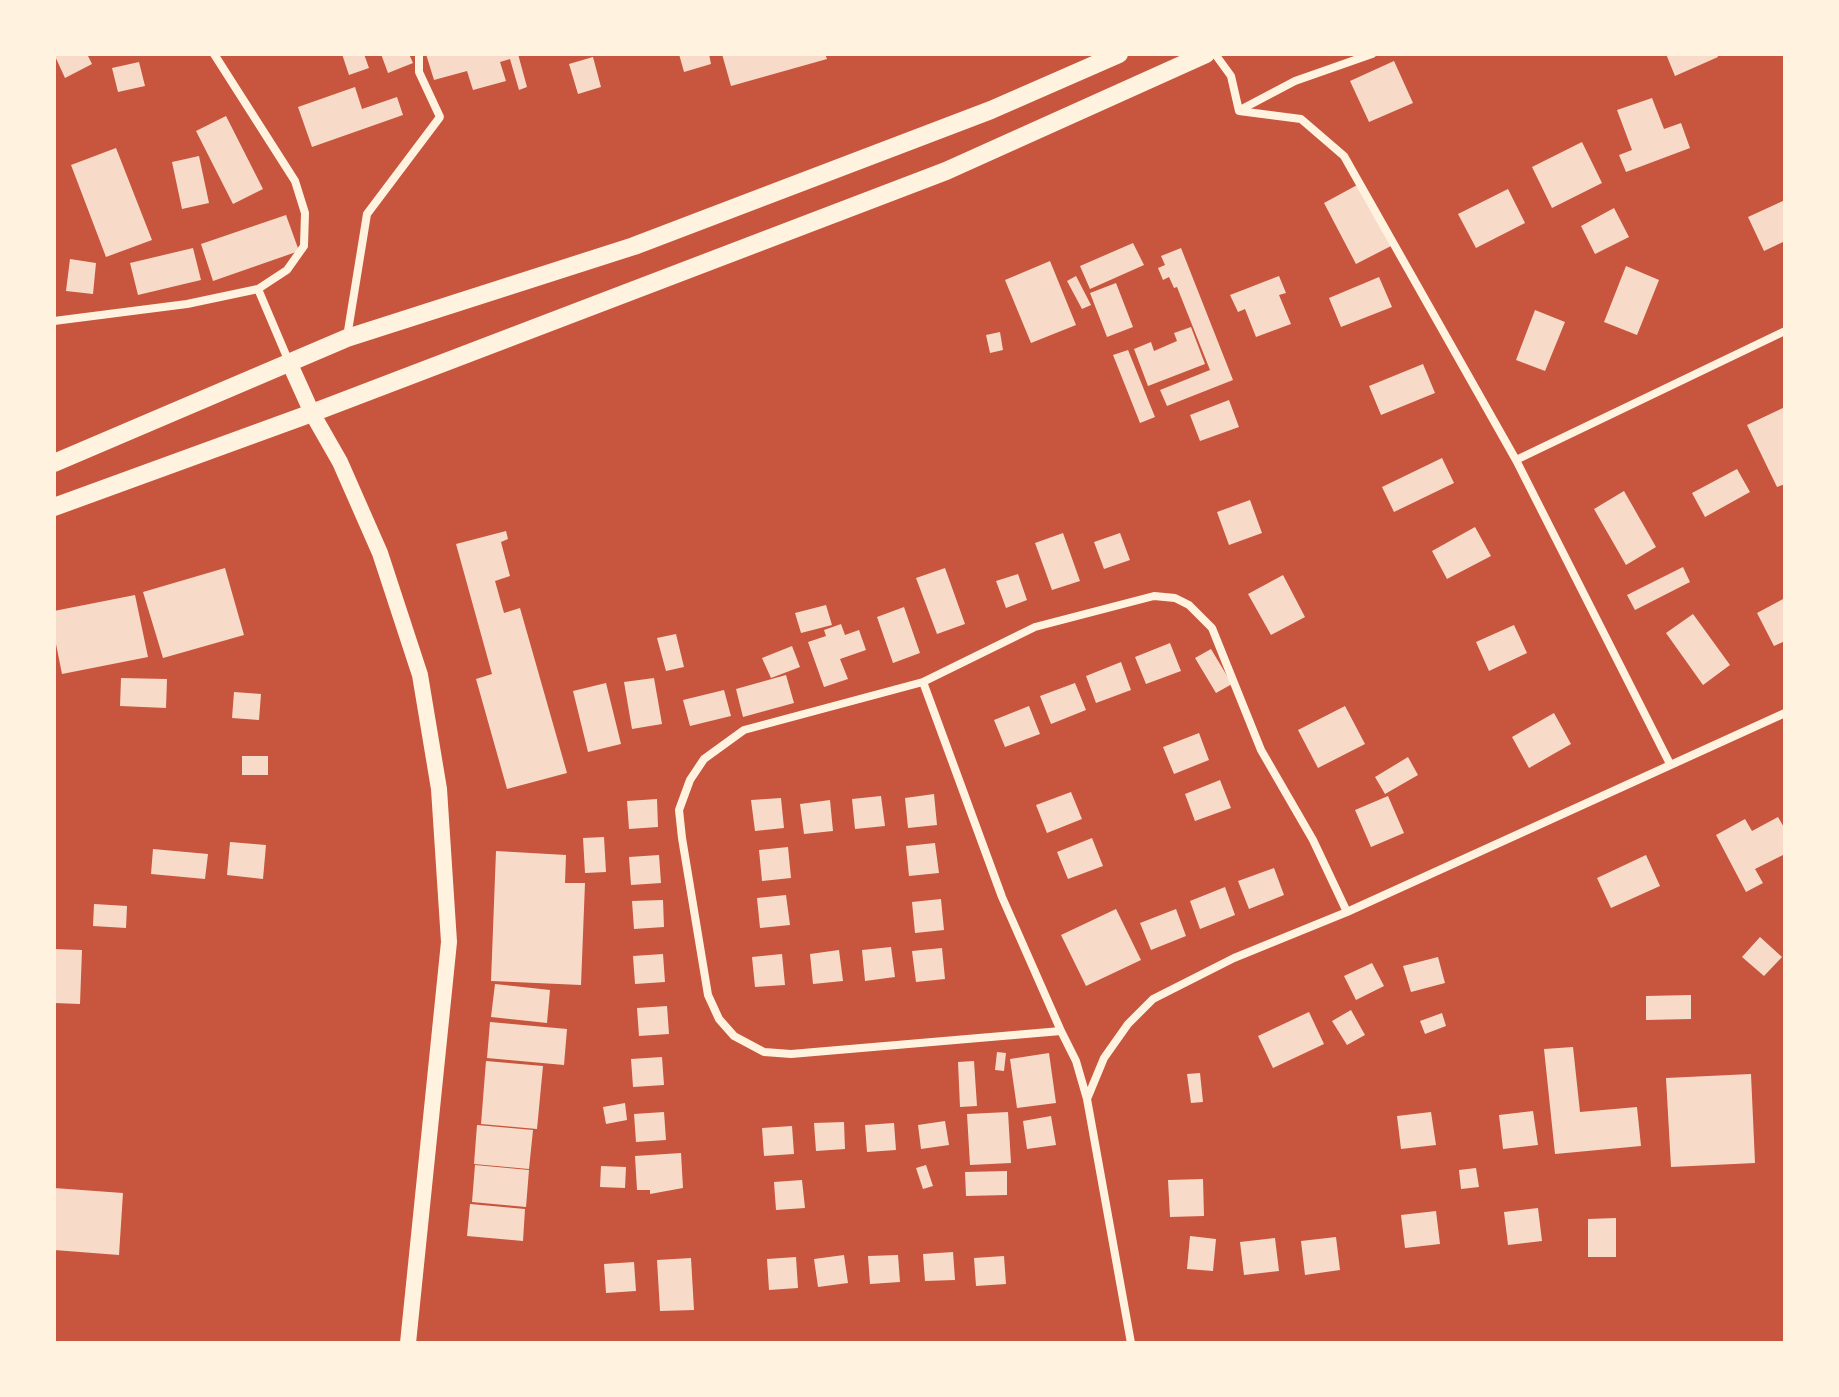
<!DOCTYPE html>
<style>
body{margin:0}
#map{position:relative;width:1839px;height:1397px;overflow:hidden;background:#c8553d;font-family:"Fira Sans Condensed",sans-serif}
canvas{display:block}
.frame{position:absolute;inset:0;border:56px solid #fff3e0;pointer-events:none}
</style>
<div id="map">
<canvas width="1839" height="1397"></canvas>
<div class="frame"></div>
</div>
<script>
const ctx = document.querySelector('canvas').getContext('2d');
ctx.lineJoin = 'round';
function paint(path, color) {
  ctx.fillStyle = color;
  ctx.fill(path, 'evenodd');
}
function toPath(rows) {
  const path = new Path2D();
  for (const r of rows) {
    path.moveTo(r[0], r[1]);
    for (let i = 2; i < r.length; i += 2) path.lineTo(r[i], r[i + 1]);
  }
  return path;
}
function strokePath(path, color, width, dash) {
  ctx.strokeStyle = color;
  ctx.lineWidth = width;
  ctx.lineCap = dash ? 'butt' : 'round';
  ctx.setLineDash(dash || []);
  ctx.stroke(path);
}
paint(toPath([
 [54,54,87,54,92,64,65,78],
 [342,54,364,54,369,68,349,75],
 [381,54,409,54,413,63,388,73],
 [426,54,518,54,527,87,519,90,510,59,500,62,506,81,473,90,467,71,434,80],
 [679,54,709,54,711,64,684,72],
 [722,54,825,54,827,59,731,86],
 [1666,54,1717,54,1718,57,1675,76],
 [593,57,601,87,578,94,569,64],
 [1394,61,1413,103,1369,122,1350,81],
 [139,62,145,86,118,92,112,68],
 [355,87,362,109,397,97,403,115,312,147,298,107],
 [1652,98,1664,129,1681,123,1690,148,1626,172,1619,155,1632,150,1617,110],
 [226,116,263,189,233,204,196,131],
 [1582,142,1602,183,1552,208,1532,167],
 [116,148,152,240,106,257,71,165],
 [199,156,209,203,182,209,172,162],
 [1359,184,1391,246,1356,264,1324,203],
 [1508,189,1525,223,1476,248,1458,214],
 [1785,200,1785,241,1764,251,1748,217],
 [1614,208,1629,237,1595,254,1581,226],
 [286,215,299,251,213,281,201,244],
 [1133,243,1144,265,1090,289,1080,266],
 [193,248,201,280,138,295,130,263],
 [1181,248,1233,380,1167,406,1160,390,1210,370,1177,287,1174,288,1169,277,1163,280,1158,268,1165,265,1161,256],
 [70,259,96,263,93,294,66,291],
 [1050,261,1076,325,1031,343,1005,280],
 [1626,266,1659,280,1637,335,1604,322],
 [1076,276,1091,305,1082,309,1067,281],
 [1279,276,1286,293,1279,295,1291,324,1256,337,1245,309,1238,312,1230,295],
 [1379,277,1392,307,1341,327,1329,298],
 [1116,283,1133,327,1107,337,1090,293],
 [1535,310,1565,322,1545,371,1516,360],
 [1191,327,1205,364,1148,386,1134,349,1151,342,1154,351,1177,341,1174,333],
 [1000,332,1003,350,990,353,986,335],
 [1128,350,1155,417,1140,423,1113,355],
 [1423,364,1435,393,1381,415,1369,386],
 [1229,400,1239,427,1200,441,1190,415],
 [1785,407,1785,484,1777,487,1747,425],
 [1442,458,1454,483,1394,512,1382,487],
 [1737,469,1750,492,1705,517,1692,493],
 [1624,491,1656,547,1626,565,1594,509],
 [1250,500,1262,533,1229,545,1217,512],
 [1475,527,1491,556,1447,579,1432,551],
 [506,531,508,539,501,542,510,576,495,581,504,613,520,608,567,773,507,789,476,679,492,674,456,544],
 [1063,533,1080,581,1052,590,1035,543],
 [1120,533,1130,560,1104,569,1094,542],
 [1683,567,1690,582,1635,610,1627,595],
 [225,568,244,635,163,658,143,592],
 [945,568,965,624,937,634,916,578],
 [1018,574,1027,600,1006,608,996,581],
 [1283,575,1305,617,1271,635,1248,594],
 [135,595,148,657,62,674,54,634,54,611],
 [1785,598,1785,641,1774,646,1757,613],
 [826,605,832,625,801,633,795,613],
 [904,607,920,653,893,663,877,617],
 [1693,614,1730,665,1703,685,1666,633],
 [841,624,845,635,859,630,866,650,840,659,848,679,824,687,808,642,826,636,824,630],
 [1514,625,1527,653,1489,671,1476,642],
 [676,634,684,667,666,671,657,638],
 [1170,643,1181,671,1146,684,1135,657],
 [792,646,800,667,771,678,762,658],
 [1211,649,1232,684,1216,693,1195,658],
 [1121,662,1131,690,1096,703,1086,676],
 [786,675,794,703,743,717,736,689],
 [121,678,167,679,166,708,120,706],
 [654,678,662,724,632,729,624,682],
 [606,683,621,744,588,752,573,691],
 [1075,683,1086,710,1051,724,1040,696],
 [724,690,731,716,690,726,683,700],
 [234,692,261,694,259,720,232,718],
 [1029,706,1040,734,1005,747,994,720],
 [1345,706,1365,744,1318,768,1298,730],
 [1554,713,1571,744,1529,768,1512,737],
 [1199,733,1209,760,1174,774,1163,747],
 [242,756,268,756,268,775,242,775],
 [1408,757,1418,775,1385,794,1375,777],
 [1220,780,1231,808,1195,821,1185,794],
 [1071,792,1082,819,1047,833,1036,805],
 [934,794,937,825,908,828,905,798],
 [881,796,885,826,855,829,852,799],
 [1388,796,1404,833,1371,847,1355,810],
 [781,798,784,828,755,831,751,800],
 [657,799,658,827,629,829,627,801],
 [830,800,833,831,804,834,800,804],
 [1778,817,1785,829,1785,854,1755,869,1763,883,1746,892,1716,835,1745,819,1752,831],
 [604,837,606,872,585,873,583,838],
 [1092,838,1103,866,1068,879,1057,852],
 [230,842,266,845,263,879,227,875],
 [935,843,939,873,909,876,906,846],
 [788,847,791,878,762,881,759,850],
 [153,849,208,854,205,879,151,874],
 [496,851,566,855,565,883,585,883,581,985,491,981],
 [659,855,661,883,631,885,629,857],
 [1646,855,1660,886,1611,908,1597,878],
 [1274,868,1284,895,1249,909,1238,881],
 [1225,887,1235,915,1200,929,1190,901],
 [786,895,790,925,760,928,757,898],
 [941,899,944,930,915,933,912,902],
 [663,900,664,927,634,929,632,901],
 [94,904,127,906,126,928,93,926],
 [1116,909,1141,960,1086,986,1061,935],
 [1176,909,1186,936,1151,950,1140,923],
 [1760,937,1782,957,1764,976,1742,957],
 [891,947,895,977,865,981,862,950],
 [942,948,945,979,916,982,912,951],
 [54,949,82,950,80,1004,54,1003],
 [839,950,843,981,813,984,810,954],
 [663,954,665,982,635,984,633,956],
 [782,954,785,985,755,987,752,957],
 [1438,957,1445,983,1411,992,1403,966],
 [1372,963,1384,986,1356,1000,1344,976],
 [495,984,550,990,547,1023,491,1017],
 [1691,995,1691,1019,1646,1020,1646,996],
 [667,1006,669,1034,639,1036,637,1008],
 [1351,1010,1365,1035,1347,1045,1332,1021],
 [1309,1012,1324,1044,1273,1068,1258,1036],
 [1442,1013,1446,1026,1425,1034,1420,1021],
 [490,1022,567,1029,564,1065,487,1058],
 [1573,1047,1580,1112,1637,1107,1641,1146,1555,1154,1544,1049],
 [997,1052,1006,1053,1004,1071,995,1070],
 [1049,1053,1056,1103,1017,1108,1010,1059],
 [662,1057,664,1085,633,1087,631,1059],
 [486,1061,543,1066,537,1129,481,1124],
 [974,1061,977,1106,960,1107,958,1062],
 [1200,1073,1203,1102,1191,1103,1187,1074],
 [1751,1074,1755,1163,1671,1167,1666,1078],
 [625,1103,627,1120,606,1124,603,1107],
 [1533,1111,1538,1145,1503,1149,1499,1115],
 [664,1112,666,1140,636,1142,634,1114],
 [1008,1112,1011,1163,970,1165,967,1114],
 [1431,1112,1436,1145,1401,1149,1397,1116],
 [1051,1116,1056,1145,1027,1149,1023,1121],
 [945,1121,949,1145,921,1149,918,1125],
 [844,1122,845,1149,816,1151,814,1123],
 [894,1123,896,1150,867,1152,865,1125],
 [477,1125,533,1130,529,1169,474,1164],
 [792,1126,794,1154,764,1156,762,1128],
 [681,1153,683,1188,650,1194,650,1190,637,1190,635,1156],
 [475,1165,529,1170,526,1207,472,1202],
 [926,1165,933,1186,923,1189,916,1168],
 [601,1166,626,1167,625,1188,600,1187],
 [1476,1168,1479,1187,1461,1189,1459,1170],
 [1007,1171,1007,1195,966,1196,965,1172],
 [1203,1179,1204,1216,1170,1217,1168,1180],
 [802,1180,805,1208,776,1210,774,1182],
 [54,1188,123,1193,119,1255,54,1250],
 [470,1204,525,1209,523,1241,467,1236],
 [1538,1208,1542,1241,1508,1245,1504,1212],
 [1436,1211,1440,1244,1405,1248,1401,1215],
 [1616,1218,1616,1257,1588,1257,1588,1219],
 [1190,1236,1216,1239,1213,1271,1187,1269],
 [1336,1237,1340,1270,1305,1275,1301,1241],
 [1275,1238,1279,1271,1244,1275,1240,1242],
 [953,1252,955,1280,925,1281,923,1254],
 [844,1255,848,1283,818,1287,814,1259],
 [898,1255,900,1282,870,1284,868,1256],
 [1004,1256,1006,1284,976,1286,974,1258],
 [796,1257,798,1288,769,1290,767,1259],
 [691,1258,694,1310,660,1311,657,1260],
 [634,1262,636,1291,606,1293,604,1264]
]), '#f7dbc8');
strokePath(toPath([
 [214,54,295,181,305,213,304,246,287,270,258,289],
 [1215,54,1231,76,1239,111,1301,119,1344,156,1516,460,1670,764],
 [1240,110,1295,81,1372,54],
 [54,321,187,304,258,289,289,362],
 [347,337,367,214,440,117,419,72,419,54],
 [1516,460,1785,331],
 [923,682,1002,897,1061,1031],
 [1087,1099,1076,1061,1061,1031,791,1054,764,1052,734,1036,719,1019,708,995,682,838,679,810,690,780,704,759,744,730,923,682,1035,627,1154,596,1175,598,1189,605,1212,628,1261,750,1313,840,1347,912],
 [1131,1343,1087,1099,1104,1058,1128,1024,1153,999,1234,958,1347,912,1785,713]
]), '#fff3e0', 8);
strokePath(toPath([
 [289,362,312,413,340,462,380,553,420,675,439,789,449,942,408,1343]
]), '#fff3e0', 16);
strokePath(toPath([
 [54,463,347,338,634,246,991,110,1119,54],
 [54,507,312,413,946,171,1206,54]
]), '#fff3e0', 18);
</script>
